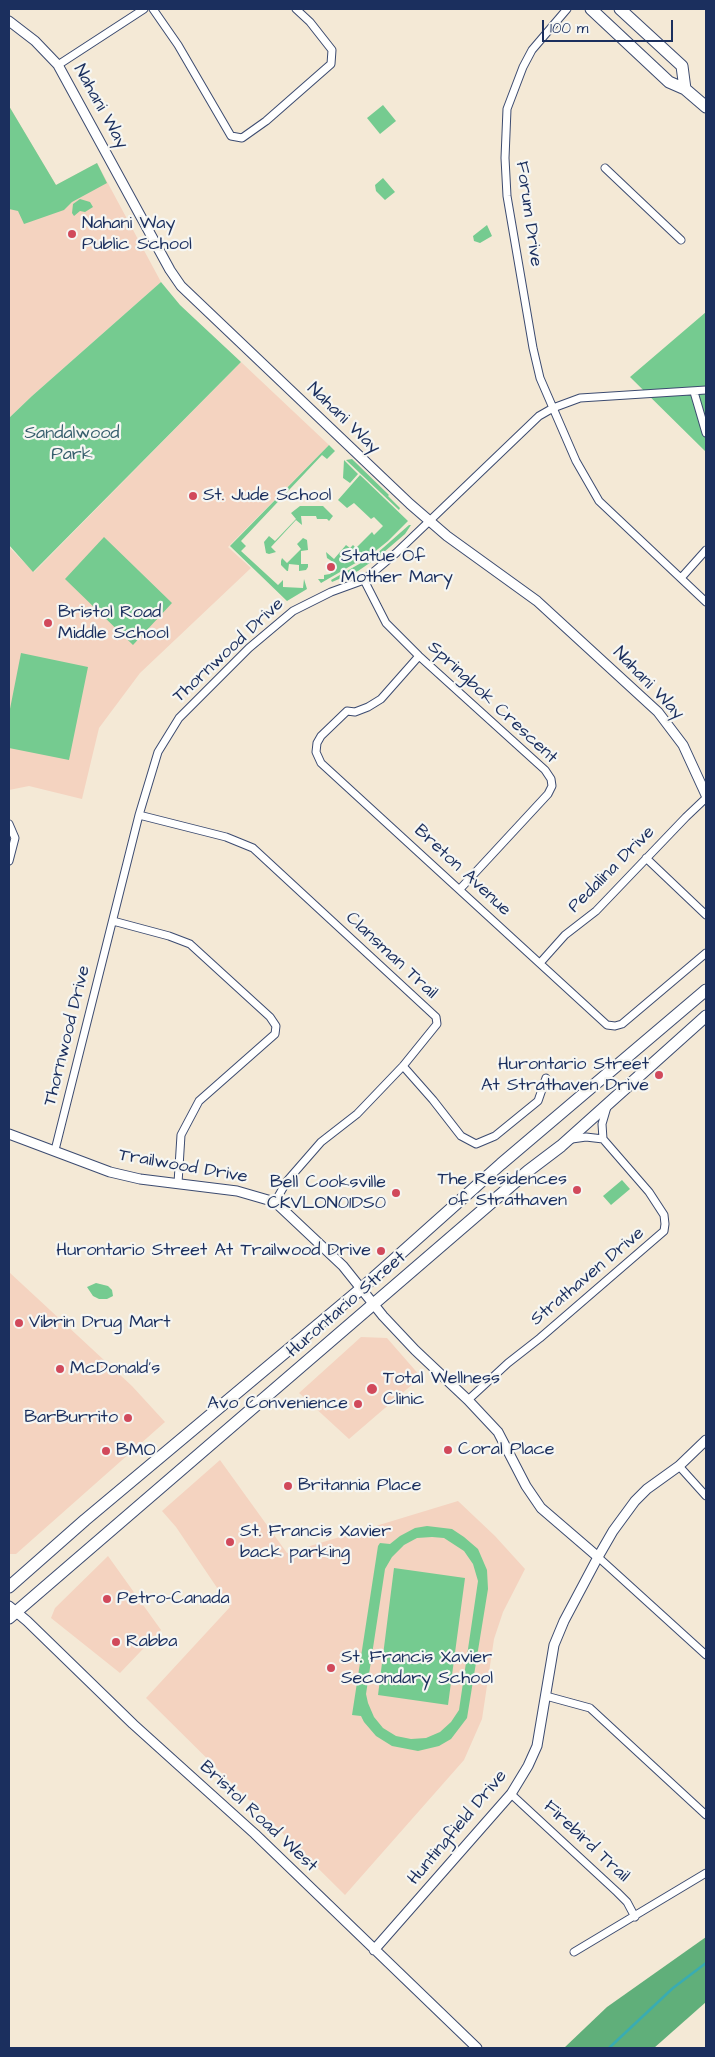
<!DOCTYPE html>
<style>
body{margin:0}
#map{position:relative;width:715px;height:2057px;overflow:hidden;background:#f4e9d6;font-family:"Architects Daughter",sans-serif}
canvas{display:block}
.frame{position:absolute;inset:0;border:10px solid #1b2f5e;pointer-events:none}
.scale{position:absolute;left:542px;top:20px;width:131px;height:22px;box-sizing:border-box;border:2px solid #1b2f5e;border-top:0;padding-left:6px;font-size:15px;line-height:18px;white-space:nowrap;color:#1b2f5e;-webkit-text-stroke:4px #f6f6f2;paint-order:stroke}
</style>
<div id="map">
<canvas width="715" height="2057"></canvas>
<div class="frame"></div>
<div class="scale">100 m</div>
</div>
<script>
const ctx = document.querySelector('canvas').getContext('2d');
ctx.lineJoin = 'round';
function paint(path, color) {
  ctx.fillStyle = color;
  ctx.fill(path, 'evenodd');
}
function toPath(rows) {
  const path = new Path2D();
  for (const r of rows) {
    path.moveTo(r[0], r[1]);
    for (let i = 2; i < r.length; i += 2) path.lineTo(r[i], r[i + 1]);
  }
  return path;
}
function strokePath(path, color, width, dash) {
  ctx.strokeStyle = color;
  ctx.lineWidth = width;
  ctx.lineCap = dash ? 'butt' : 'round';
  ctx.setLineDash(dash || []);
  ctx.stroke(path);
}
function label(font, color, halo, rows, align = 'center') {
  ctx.font = font + ' "Architects Daughter",sans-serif';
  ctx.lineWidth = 4.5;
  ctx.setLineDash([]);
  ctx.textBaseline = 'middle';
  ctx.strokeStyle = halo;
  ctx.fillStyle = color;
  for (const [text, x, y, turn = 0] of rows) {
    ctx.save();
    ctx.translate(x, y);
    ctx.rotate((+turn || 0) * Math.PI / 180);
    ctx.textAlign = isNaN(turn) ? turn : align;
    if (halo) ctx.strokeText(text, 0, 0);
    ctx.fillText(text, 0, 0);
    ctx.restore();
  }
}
paint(toPath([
 [9,106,56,185,97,163,161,282,32,396,9,418],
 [241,362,329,445,228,547,251,568,140,673,99,728,82,799,29,786,9,790,9,547,34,572],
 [9,1272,132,1386,165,1422,16,1554,9,1554],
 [361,1337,387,1338,421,1377,349,1439,299,1393],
 [220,1460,287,1553,458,1501,495,1536,525,1569,503,1612,494,1639,482,1719,464,1760,345,1895,146,1698,230,1607,176,1527,162,1511],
 [108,1556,161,1630,120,1673,51,1618,55,1608]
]), '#f4d3c0');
paint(toPath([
 [383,105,396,121,380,134,367,118],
 [9,106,56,185,97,163,107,183,72,202,64,210,24,224,18,211,9,209],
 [383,178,395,192,385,200,376,191,375,185],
 [80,199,90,202,93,207,85,212,80,211,74,216,72,213,73,204],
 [487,225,492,236,480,243,474,241,473,236],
 [161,282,180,305,241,362,33,572,9,545,9,418,32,396],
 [706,312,706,452,630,377],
 [329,445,335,451,327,459,322,455,241,541,246,546,241,551,278,585,283,580,283,587,303,588,304,579,307,589,287,601,230,546],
 [352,459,389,495,388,496,400,508,399,510,346,460],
 [344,460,358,474,350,483,343,478],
 [360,475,408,521,388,541,373,553,321,583,318,579,324,579,324,575,330,574,337,568,333,562,327,558,326,552,334,559,346,545,350,548,353,545,356,548,372,532,374,535,383,526,374,517,371,519,354,503,347,508,338,500],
 [300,506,323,506,333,516,329,521,327,519,317,519,316,516,301,516,302,525,296,520,271,547,276,552,269,554,266,553,264,542,269,536,275,541,296,519,291,513],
 [409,525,411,525,405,534,377,558,358,571,332,582,331,580,375,555],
 [104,537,172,603,133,645,65,579],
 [303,538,307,540,308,550,301,551,301,564,308,564,308,567,306,570,299,571,299,565,289,564,288,571,287,571,281,565,281,561,282,558,287,563,301,549,297,544],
 [21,653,88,667,69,760,9,748,9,714],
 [622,1180,630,1189,611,1205,603,1196],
 [96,1283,108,1286,112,1290,113,1296,107,1299,99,1299,93,1296,87,1287],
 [427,1526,452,1529,464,1537,478,1549,487,1570,488,1589,467,1718,451,1739,439,1746,418,1751,392,1746,376,1736,364,1722,361,1716,352,1715,378,1546,380,1543,390,1544,400,1536,415,1528],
 [432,1537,444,1538,464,1551,473,1564,478,1581,459,1710,451,1722,440,1732,426,1738,411,1739,396,1736,383,1728,374,1717,368,1703,366,1694,385,1569,392,1557,404,1545,417,1538],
 [394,1568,465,1578,448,1705,378,1695]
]), '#75cb90');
paint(toPath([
 [706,1937,706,2002,654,2048,564,2048,607,2007]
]), '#60af7a');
strokePath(toPath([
 [609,2048,673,1988,706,1963]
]), '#39acb2', 2.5);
const minor = toPath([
 [153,9,178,45,231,136,242,138,266,121,331,64,332,50,310,22,296,9],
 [567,9,532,50,523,67,507,109,505,158,507,196,533,348,540,378,576,461,599,501,706,602],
 [58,65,144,9],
 [605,168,681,240],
 [694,392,706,433],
 [681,578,706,550],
 [364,580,386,623,419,656,545,770,551,779,552,786,548,794,460,889],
 [419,656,381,699,368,707,355,712,347,711,321,736,317,743,316,752,321,763,607,1025,615,1026,622,1024,706,953],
 [139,815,226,837,253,848,436,1017,437,1024,403,1066,357,1114,321,1142,287,1181,275,1202],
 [9,824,15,838,9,861],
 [646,858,706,915],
 [113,921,169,936,190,944,270,1017,276,1026,275,1034,199,1101,181,1135,178,1183],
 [540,963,565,935,596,911,686,817,706,798],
 [403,1066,433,1100,461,1136,476,1144,495,1136,538,1101,546,1078],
 [572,1139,586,1137,603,1139],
 [55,1150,139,815,158,752,179,718,249,648,293,611,331,592,364,580,396,553,539,416,553,408,580,398,706,390],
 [468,1400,508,1363,540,1338,664,1231,665,1224,664,1215,649,1192,603,1139,602,1124,607,1107],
 [679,1466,706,1496],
 [598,1557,706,1655],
 [546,1696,590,1708,706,1815],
 [511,1794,617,1892,627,1902,635,1917],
 [574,1952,706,1873]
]);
const tertiary = toPath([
 [9,21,35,41,58,65,170,270,181,286,410,504,447,536,537,601,658,712,683,745,706,795],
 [9,1134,110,1172,140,1179,237,1191,275,1202,343,1266,383,1316,415,1350,468,1400,498,1432,526,1486,541,1508,598,1557],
 [9,1606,27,1621,133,1724,255,1834,477,2048],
 [374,1950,511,1794,528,1766,537,1746,554,1645,564,1621,598,1557,613,1531,635,1501,647,1489,679,1466,706,1440]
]);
const primary = toPath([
 [591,9,669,82,685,89,706,107],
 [620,9,682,66,685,89],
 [9,1587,85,1520,362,1288,501,1164,706,990],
 [9,1618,528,1171,561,1146,706,1016]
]);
strokePath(minor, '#3c4b70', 9);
strokePath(tertiary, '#3c4b70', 11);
strokePath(primary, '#3c4b70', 13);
strokePath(minor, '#fff', 7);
strokePath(tertiary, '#fff', 9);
strokePath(primary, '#fff', 11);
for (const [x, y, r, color] of [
 [72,234,5,"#d1495b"],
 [193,496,5,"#d1495b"],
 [331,567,5,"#d1495b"],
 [48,623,5,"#d1495b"],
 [659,1075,5,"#d1495b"],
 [577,1190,5,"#d1495b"],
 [396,1193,5,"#d1495b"],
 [381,1251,5,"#d1495b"],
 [19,1323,5,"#d1495b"],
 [60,1369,5,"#d1495b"],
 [372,1389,6,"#d1495b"],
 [358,1404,5,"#d1495b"],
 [128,1418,5,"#d1495b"],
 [448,1450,5,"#d1495b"],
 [106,1451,5,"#d1495b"],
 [288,1486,5,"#d1495b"],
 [230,1542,5,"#d1495b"],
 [107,1599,5,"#d1495b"],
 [116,1642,5,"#d1495b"],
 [331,1668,5,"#d1495b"]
]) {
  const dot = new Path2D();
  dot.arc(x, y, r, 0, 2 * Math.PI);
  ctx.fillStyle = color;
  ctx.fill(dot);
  strokePath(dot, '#f6f6f2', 2);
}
label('18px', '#1b2f5e', '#f6f6f2', [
 ["Nahani Way",100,107,61],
 ["Forum Drive",528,214,82],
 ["Nahani Way",343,419,44],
 ["Thornwood Drive",229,651,-43],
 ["Nahani Way",648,684,46],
 ["Springbok Crescent",492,703,43],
 ["Pedalina Drive",612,870,-45],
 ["Breton Avenue",462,871,43],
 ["Clansman Trail",391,956,43],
 ["Thornwood Drive",68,1036,-76],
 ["Trailwood Drive",183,1167,10],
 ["Strathaven Drive",588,1277,-40],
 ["Hurontario Street",347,1305,-41],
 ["Bristol Road West",258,1817,43],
 ["Huntingfield Drive",458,1828,-50],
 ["Firebird Trail",586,1842,43]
]);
label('18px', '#1b2f5e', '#f6f6f2', [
 ["Nahani Way",82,224],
 ["Public School",82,245],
 ["St. Jude School",203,496],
 ["Statue Of",341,557],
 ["Mother Mary",341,578],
 ["Bristol Road",58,613],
 ["Middle School",58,634],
 ["Hurontario Street",649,1065,"right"],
 ["At Strathaven Drive",649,1086,"right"],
 ["The Residences",567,1180,"right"],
 ["of Strathaven",567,1201,"right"],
 ["Bell Cooksville",386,1183,"right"],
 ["CKVLON01DS0",386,1204,"right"],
 ["Hurontario Street At Trailwood Drive",371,1251,"right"],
 ["Vibrin Drug Mart",29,1323],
 ["McDonald's",70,1369],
 ["Total Wellness",383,1379],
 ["Clinic",383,1400],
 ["Avo Convenience",348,1404,"right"],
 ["BarBurrito",118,1418,"right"],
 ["Coral Place",458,1450],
 ["BMO",116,1451],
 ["Britannia Place",298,1486],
 ["St. Francis Xavier",240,1532],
 ["back parking",240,1553],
 ["Petro-Canada",117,1599],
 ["Rabba",126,1642],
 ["St. Francis Xavier",341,1658],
 ["Secondary School",341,1679]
], 'left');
label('18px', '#365e6d', '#f6f6f2', [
 ["Sandalwood",72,434],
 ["Park",72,455]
]);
</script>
